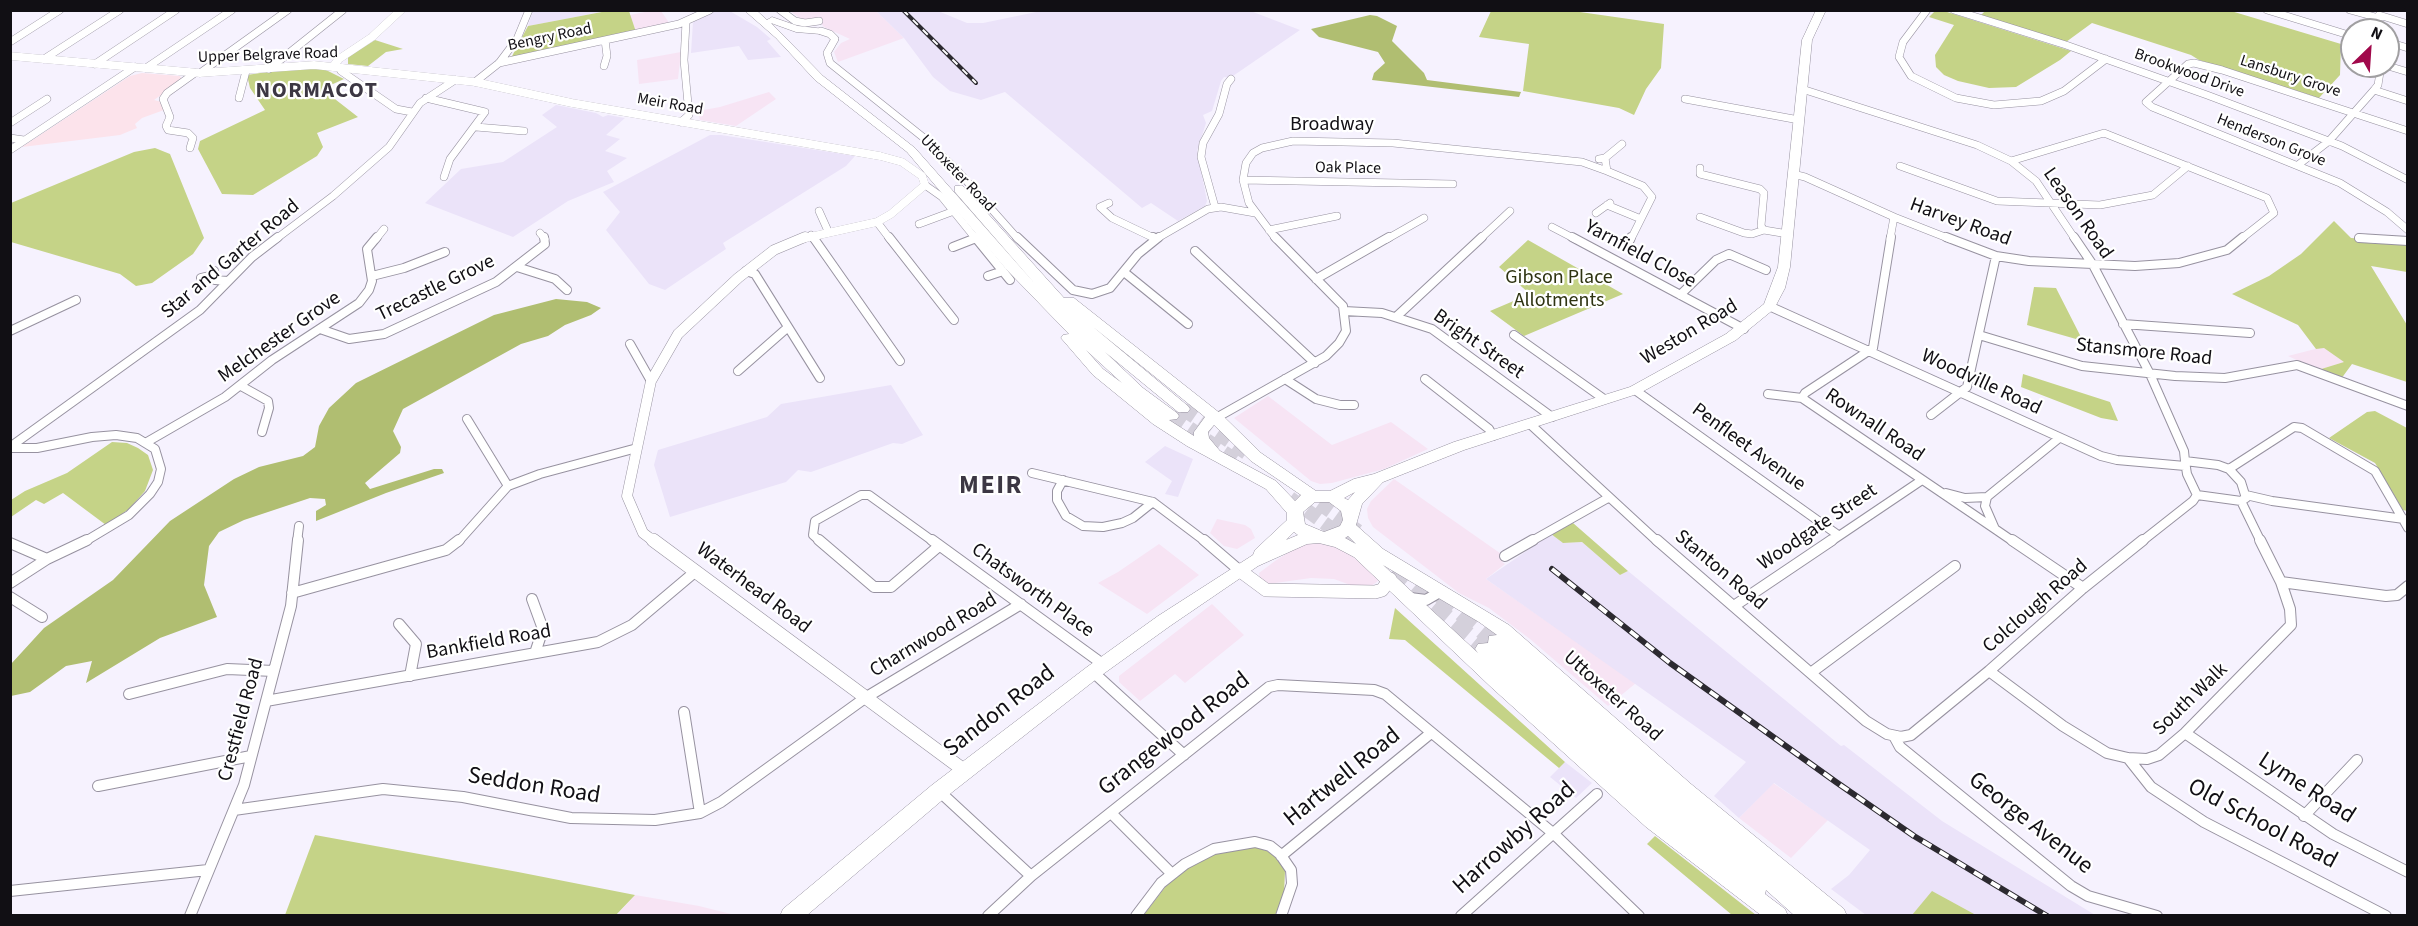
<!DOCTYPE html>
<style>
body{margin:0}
#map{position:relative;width:2418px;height:926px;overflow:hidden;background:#f6f2fe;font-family:"Source Sans 3",sans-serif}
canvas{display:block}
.frame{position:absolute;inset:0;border:12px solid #110f14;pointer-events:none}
.north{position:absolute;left:2340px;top:18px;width:60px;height:60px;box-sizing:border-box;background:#fff;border:2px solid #a09fa1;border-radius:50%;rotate:25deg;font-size:16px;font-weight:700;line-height:24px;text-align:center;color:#110f14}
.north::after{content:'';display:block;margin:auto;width:21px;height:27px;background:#a1084b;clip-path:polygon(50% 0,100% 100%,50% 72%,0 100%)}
</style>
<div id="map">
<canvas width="2418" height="926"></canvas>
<div class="frame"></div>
<div class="north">N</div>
</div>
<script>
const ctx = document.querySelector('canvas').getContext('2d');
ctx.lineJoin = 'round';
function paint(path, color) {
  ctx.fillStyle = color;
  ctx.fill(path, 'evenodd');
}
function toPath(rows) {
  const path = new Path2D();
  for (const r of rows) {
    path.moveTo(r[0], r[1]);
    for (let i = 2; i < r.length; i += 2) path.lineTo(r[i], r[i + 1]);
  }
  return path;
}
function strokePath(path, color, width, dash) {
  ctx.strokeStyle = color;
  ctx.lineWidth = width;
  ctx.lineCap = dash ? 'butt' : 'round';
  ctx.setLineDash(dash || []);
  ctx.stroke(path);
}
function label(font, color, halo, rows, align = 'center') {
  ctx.font = font + ' "Source Sans 3",sans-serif';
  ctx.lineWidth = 4.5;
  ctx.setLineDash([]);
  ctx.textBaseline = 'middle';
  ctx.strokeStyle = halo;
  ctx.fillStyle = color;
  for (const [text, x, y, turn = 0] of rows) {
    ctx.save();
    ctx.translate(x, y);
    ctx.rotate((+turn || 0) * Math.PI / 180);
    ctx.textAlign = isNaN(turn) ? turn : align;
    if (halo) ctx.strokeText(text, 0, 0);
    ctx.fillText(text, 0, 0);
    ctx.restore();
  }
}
paint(toPath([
 [650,11,661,11,670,24,636,32,630,15],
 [790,11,876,11,904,38,838,62,834,52,841,43,850,39,824,27,818,20,801,19],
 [681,52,678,79,639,84,637,60],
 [769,92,776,99,736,126,700,120,698,111,720,107],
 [2323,347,2345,362,2318,370,2288,356],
 [1268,396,1332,445,1391,422,1428,449,1384,469,1332,483,1320,484,1311,481,1234,418],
 [1394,479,1507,558,1502,562,1505,564,1486,579,1636,683,1608,706,1530,639,1489,608,1459,593,1373,527,1368,518,1367,509,1371,501],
 [1217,519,1245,525,1251,529,1255,538,1237,549,1224,546,1210,533],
 [1315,541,1327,542,1351,555,1376,576,1378,581,1370,587,1353,586,1334,579,1311,578,1268,584,1260,580,1259,573,1275,561,1292,550],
 [1159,544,1199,575,1147,614,1098,583,1118,572],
 [1212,604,1244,635,1185,683,1175,674,1140,701,1119,682,1119,676],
 [1773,783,1828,820,1791,858,1739,818],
 [635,895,699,906,735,915,616,916]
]), '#f7e4f4');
paint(toPath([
 [728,10,757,27,771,39,767,41,781,57,748,60,739,46,691,53,693,22,716,11],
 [1046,10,1248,10,1300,30,1230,78,1224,77,1221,81,1212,111,1203,115,1206,123,1197,151,1207,201,1205,206,1178,221,1151,203,1142,208,1005,92,981,100,950,91,933,77,904,38,876,11,938,11,967,23,983,23],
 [533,11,607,11,528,26],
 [556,105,596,113,603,117,608,115,625,118,606,135,620,139,605,151,627,158,607,171,614,182,568,201,513,237,425,203,461,169,503,162,557,127,542,115],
 [710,135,721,135,855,156,846,166,723,243,726,249,665,290,649,284,606,230,620,212,603,192],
 [891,385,923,435,902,444,893,443,811,472,798,470,786,482,670,517,654,465,658,450,767,417,781,404],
 [1165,446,1193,459,1178,497,1165,494,1172,481,1145,462],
 [1551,534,1563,543,1582,542,1620,575,1628,571,1841,746,1844,745,1942,821,2095,915,1976,915,1933,892,1912,915,1866,915,1831,889,1849,875,1870,850,1774,783,1739,818,1714,796,1746,762,1486,579],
 [1565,762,1592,783,1576,798,1550,777]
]), '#ebe3f9');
paint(toPath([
 [142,73,180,76,182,80,154,100,162,102,164,110,142,118,135,124,137,128,120,135,22,147,130,76]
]), '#fce3eb');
paint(toPath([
 [1986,10,2231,11,2341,44,2340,75,2319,98,2199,60,2191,55,2092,23,2066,42,1981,15],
 [607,11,629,11,636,32,511,58,528,26],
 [1491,11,1573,11,1664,24,1661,68,1646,89,1634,115,1619,108,1523,91,1529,44,1479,37],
 [1935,11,1944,11,2071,51,2060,60,2016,87,1989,88,1958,81,1944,75,1936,67,1935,55,1954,25,1929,17],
 [375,40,403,49,386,52,368,66,348,64,348,57],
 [293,68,324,69,344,79,322,89,358,117,317,133,323,147,317,156,253,195,222,194,198,149,200,141,265,110,250,88,247,75],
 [155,148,170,154,204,238,193,254,152,283,136,286,120,274,11,242,11,203,134,152],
 [2334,221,2351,238,2407,242,2407,272,2371,266,2407,325,2407,382,2352,364,2341,379,2318,370,2344,362,2324,348,2316,349,2298,325,2232,294,2269,276,2301,254],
 [1528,240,1623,294,1524,336,1490,311,1530,294,1499,267],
 [2034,287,2056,288,2083,341,2027,325],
 [2023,374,2110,402,2118,421,2101,418,2021,387],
 [2375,411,2407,428,2407,511,2403,510,2375,463,2329,438,2367,412],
 [112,442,127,443,138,448,148,455,153,470,145,491,129,509,106,525,63,493,44,504,36,500,11,517,11,500,25,491,67,473],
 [1573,523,1628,571,1620,575,1582,542,1563,543,1551,534],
 [1395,608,1565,762,1559,768,1405,640,1389,639],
 [315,835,518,872,635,895,616,915,285,915],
 [1655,836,1756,915,1732,915,1647,844],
 [1254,847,1267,851,1276,857,1285,871,1284,895,1275,915,1143,916,1166,886,1188,868,1216,854],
 [1932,891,1976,915,1912,915]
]), '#c5d387');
paint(toPath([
 [1370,15,1377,16,1397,26,1392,41,1424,73,1427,80,1521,92,1519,97,1372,80,1374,73,1385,63,1378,52,1319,37,1311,29],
 [556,299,587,302,601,308,591,315,565,325,548,336,521,344,403,409,393,431,401,447,400,453,365,483,370,489,434,469,442,469,444,473,386,493,316,521,316,511,326,505,325,499,310,498,244,520,219,532,209,546,204,585,217,617,160,638,86,683,92,661,66,666,30,692,11,696,11,664,44,628,113,580,170,521,234,479,259,467,303,456,315,447,319,426,329,408,356,383,494,315]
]), '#b0be71');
strokePath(toPath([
 [1183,409,1252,457],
 [1172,416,1241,464],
 [1302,491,1358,531],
 [1290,498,1350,542]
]), '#d4d0db', 14, [14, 7]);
strokePath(toPath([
 [1348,540,1396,575,1484,649],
 [1441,595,1495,641]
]), '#d4d0db', 18, [18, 9]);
const minorFar2 = toPath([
 [780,10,795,21,805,23,819,21],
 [1927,10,1903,42,1899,57,1911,76,1956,98,1994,105,2041,101,2064,91,2106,59],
 [1954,10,2066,45,2207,95,2342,146,2408,180],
 [2267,10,2352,36],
 [2350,10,2379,18],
 [2379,15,2408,24],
 [821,31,830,34,835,39,827,53,830,63,924,138,956,169,1018,239],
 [10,42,60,10],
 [2388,42,2408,48],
 [44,59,120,10],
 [499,63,679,24,710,10],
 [95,64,176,10],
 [604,66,607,56,605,40],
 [2388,66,2408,72],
 [146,68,232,10],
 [269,69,343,10],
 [341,71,396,109,412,112],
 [200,73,288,10],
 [475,82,499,63,517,39,529,10],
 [1802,89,1977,145,2011,161,2036,181,2075,239],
 [2374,90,2408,101],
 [239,98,246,71],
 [426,98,485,112,450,159,444,177],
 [1685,99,1799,120],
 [681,122,689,115,684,60,686,22],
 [10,123,47,99],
 [476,127,524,131],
 [2408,131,2222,70,2194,63,2188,64,2146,102,2152,107,2340,183,2387,212,2408,230],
 [10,138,24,140],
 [190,148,193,138,188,133,168,130,166,126,170,117,163,99,167,93,195,73],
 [10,150,135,67],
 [1605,158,1607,171,1643,186,1652,197,1631,239],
 [1599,159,1605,158,1622,144],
 [2011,161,2104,133,2267,198,2274,213,2241,239],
 [2298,165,2329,141,2374,90,2378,85,2381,66],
 [1900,166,1997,201,2100,205,2153,195,2188,166],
 [1700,168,1700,174,1760,189,1764,193,1761,226,1764,230],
 [1793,174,1805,177,1894,217,1950,239],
 [1243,180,1453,184],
 [925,185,942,197,976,239],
 [1109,203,1100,207,1112,218,1156,239],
 [1607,205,1641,219],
 [1215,207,1201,157,1203,143,1219,114,1227,84,1231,79],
 [819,211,828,231],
 [1596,213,1610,203],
 [1700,217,1744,233,1752,234,1764,230,1788,234],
 [877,222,890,239],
 [919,224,954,211],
 [1552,227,1575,239],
 [1269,230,1337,216],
 [540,233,545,239],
 [811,235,814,239],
 [2359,238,2375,239],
 [276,239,333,196,389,147,420,103,455,80],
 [376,239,384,229],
 [973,239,976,238],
 [1156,239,1208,209,1221,207,1255,213],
 [1276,239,1249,203,1243,180,1246,163,1253,153,1262,148,1293,141,1393,143,1582,162,1607,171],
 [1387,239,1424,218],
 [1480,239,1510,211],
 [1890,239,1894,217]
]);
const minorFar1 = toPath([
 [813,237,900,361],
 [889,237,954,320],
 [975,237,1010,280],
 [1017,237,1073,290,1092,294,1110,288,1138,254,1159,237],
 [1153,237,1156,239],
 [1572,237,1744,329],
 [1891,237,1873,348,1805,393,1802,398,1995,529],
 [1946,237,1996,256,2029,261,2135,266,2179,263,2227,250,2243,237],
 [2074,237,2093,265,2150,374,2184,451,2185,461],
 [2359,238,2408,241],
 [1630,240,1631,237],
 [953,247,976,238],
 [1195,251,1315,363],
 [517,267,555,279,567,290],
 [214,271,215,280,228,281],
 [746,271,755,274,820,378],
 [1124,272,1188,324],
 [372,276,404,268,445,252],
 [988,276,1003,271],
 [201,278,214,275],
 [1316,279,1389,237],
 [1680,295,1716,260,1729,254,1766,270],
 [1769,306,2101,456,2117,460,2185,466],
 [1344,311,1382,313,1432,329,1552,417],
 [1396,317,1482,237],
 [2123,324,2250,333],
 [320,329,349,339,384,334,496,282,545,244,544,237],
 [10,331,76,300],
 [1514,335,1604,399],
 [1979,335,2082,366,2175,376,2225,378,2297,365,2408,406],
 [630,344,651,381],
 [738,371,787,328],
 [1285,379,1316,399,1340,405,1354,405],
 [1425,379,1489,429,1493,436],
 [241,386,268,401,269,408,262,432],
 [1635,390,1838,535],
 [1768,394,1802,398],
 [1931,415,1967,387,1996,256],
 [1216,418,1326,356,1339,343,1346,331,1343,306,1275,237],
 [467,419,508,486],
 [1530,424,1658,542],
 [147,442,225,397,272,360,359,303,369,290,372,281,367,249,377,237],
 [10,447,200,310,252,257,278,237],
 [10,448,37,448,92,437,116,435,137,438,155,449,161,469,158,482,150,494,129,515,84,542],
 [2185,461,2218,465,2229,469,2241,482,2246,498,2241,501,2197,495,2187,474,2185,461],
 [2229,469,2294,427,2302,428,2375,471,2408,528],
 [1032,473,1153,502,1206,542],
 [1063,480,1057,491,1057,500,1066,516,1083,526,1103,527,1122,523,1133,518,1153,502],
 [1946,493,1965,498,1987,497,2058,439],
 [2246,495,2272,501,2404,519],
 [1987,497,1985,506,1995,529,2014,542],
 [2241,501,2261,542],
 [297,542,299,526],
 [458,542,508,486,540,474,637,448],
 [821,542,813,535,815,521,861,495,869,495,934,542],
 [1530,542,1608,498],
 [1830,542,1922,480],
 [2141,542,2193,501,2197,495]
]);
const minor = toPath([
 [819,540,874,587,891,587,939,546],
 [932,540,1104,665],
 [1204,540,1239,570],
 [1657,540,1866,721,1887,734,1901,737,1911,735,1989,671,2083,588,2143,540],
 [2012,540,2083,588],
 [10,543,47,559],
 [1505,556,1533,540],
 [2281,582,2386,596,2397,595,2408,586],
 [10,583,47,559,87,540],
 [292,593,446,550,459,540],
 [10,597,42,617],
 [1410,598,1426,600,1438,593],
 [532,599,543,629,535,653],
 [1734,606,1832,540],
 [399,624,416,644,410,676],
 [1989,671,2063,726,2107,753,2128,758,2147,759,2159,755,2185,733,2291,625,2290,609,2281,582,2260,540],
 [1093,672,1184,755],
 [1812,672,1955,566],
 [129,694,227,669,274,671],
 [266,701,598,642,632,625,696,571],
 [684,712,700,813],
 [2185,733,2333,834,2408,872],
 [1894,736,1900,747,2071,886,2088,896,2157,916],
 [2128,758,2151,787,2204,822,2386,916],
 [98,786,251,756],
 [939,791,1031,876],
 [234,810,383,789,463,797,571,818,655,820,700,813,721,802,865,698,1021,604],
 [1111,813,1171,873],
 [2304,816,2357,760],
 [1281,856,1431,733],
 [10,891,208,870],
 [190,916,244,785,291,606,298,540],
 [988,916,1031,876,1269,687,1278,685,1374,690,1385,694,1554,834,1639,916],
 [1136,916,1161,883,1185,864,1214,849,1255,842,1270,846,1280,854,1291,870,1292,884,1281,916],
 [1461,916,1597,794]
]);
const tertiaryFar2 = toPath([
 [10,56,200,73,314,65,475,82,572,103,880,156,902,162,922,176,925,185,891,214,877,222,801,239],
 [334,65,339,59,372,37,401,10]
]);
const tertiaryFar1 = toPath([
 [655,542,643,533,627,496,651,381,678,334,738,278,774,250,805,237]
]);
const tertiary = toPath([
 [653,540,965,771],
 [1239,570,1266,590,1375,592,1382,590,1390,579]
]);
const trunk = toPath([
 [744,10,756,10,767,20,772,17,798,26,825,29,825,33,821,34,796,32,771,23,823,76,915,148,1036,285,955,192,955,186,963,186,1064,298,1074,298,1221,414,1261,453,1316,491,1330,491,1354,479,1374,474,1454,442,1630,387,1726,334,1764,304,1778,267,1802,40,1816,10,1826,10,1812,40,1790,267,1785,288,1774,309,1736,340,1640,393,1464,450,1383,482,1362,504,1356,525,1383,549,1509,625,1691,784,1844,909,1847,916,1795,916,1766,890,1765,894,1785,909,1788,916,1762,916,1646,827,1492,688,1354,557,1335,547,1319,543,1307,544,1258,566,1170,626,1099,677,946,797,806,916,780,916,783,909,932,785,1087,667,1158,616,1253,555,1255,550,1287,520,1287,513,1266,489,1187,446,1153,424,1093,375,1061,338,1063,335,1069,334,1006,269,907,152,815,80,776,38,744,10],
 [1092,326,1205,417,1194,432,1194,436,1169,420,1177,419,1179,416,1177,413,1143,388,1105,352,1178,412,1188,412,1190,409,1188,406,1092,326],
 [1086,350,1122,383,1103,369,1086,350],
 [1214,425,1251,461,1301,495,1295,501,1276,481,1220,451,1209,438,1208,432,1214,425],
 [1355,492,1348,500,1344,498,1355,492],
 [1315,502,1329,502,1341,511,1343,520,1340,526,1324,532,1305,524,1303,512,1315,502],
 [1294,532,1298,535,1286,540,1294,532],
 [1348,536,1356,544,1345,538,1348,536],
 [1383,565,1479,622,1497,635,1489,636,1488,643,1478,644,1475,649,1478,653,1383,565]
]);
strokePath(minorFar2, '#9792a0', 8);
strokePath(minorFar1, '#9792a0', 10);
strokePath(minor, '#9792a0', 12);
strokePath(tertiaryFar2, '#9792a0', 8);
strokePath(tertiaryFar1, '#9792a0', 11);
strokePath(tertiary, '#9792a0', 14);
strokePath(trunk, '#9792a0', 1);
strokePath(minorFar2, '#fff', 7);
strokePath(minorFar1, '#fff', 8);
strokePath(minor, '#fff', 10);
strokePath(tertiaryFar2, '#fff', 8);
strokePath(tertiaryFar1, '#fff', 10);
strokePath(tertiary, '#fff', 13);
paint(trunk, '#fff');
const railFar1 = toPath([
 [903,10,976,83]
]);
const rail = toPath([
 [1552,569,1670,663,1836,782,1914,836,2047,916]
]);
strokePath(railFar1, '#2c2a30', 4);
strokePath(rail, '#2c2a30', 6);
strokePath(railFar1, '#fff', 2, [7]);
strokePath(rail, '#fff', 4, [10]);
label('16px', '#110f14', '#fff', [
 ["Bengry Road",550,38,-12],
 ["Upper Belgrave Road",268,56,-2],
 ["Brookwood Drive",2189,74,20],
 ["Lansbury Grove",2290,77,18],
 ["Meir Road",670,105,10],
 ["Henderson Grove",2271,141,22],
 ["Oak Place",1348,169,1],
 ["Uttoxeter Road",957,174,46]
]);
label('20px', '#110f14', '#fff', [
 ["Broadway",1332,126],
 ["Leason Road",2077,214,55],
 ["Harvey Road",1960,223,20],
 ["Yarnfield Close",1640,255,28],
 ["Star and Garter Road",231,260,-40],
 ["Trecastle Grove",436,289,-26],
 ["Weston Road",1690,333,-31],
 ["Melchester Grove",280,338,-35],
 ["Bright Street",1478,345,35],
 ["Stansmore Road",2144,353,6],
 ["Woodville Road",1981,383,25],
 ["Rownall Road",1874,426,34],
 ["Penfleet Avenue",1748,448,36],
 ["Woodgate Street",1818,528,-34],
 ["Stanton Road",1720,571,40],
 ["Waterhead Road",753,589,37],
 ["Chatsworth Place",1032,591,36],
 ["Colclough Road",2036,607,-41],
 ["Charnwood Road",934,636,-31],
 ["Bankfield Road",489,643,-10],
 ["Uttoxeter Road",1612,697,42],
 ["South Walk",2191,700,-44],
 ["Crestfield Road",242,720,-75]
]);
label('20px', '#2e3311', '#fff', [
 ["Gibson Place",1559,279],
 ["Allotments",1559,302]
]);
ctx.letterSpacing = '1.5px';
label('bold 22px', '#3c3743', '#fff', [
 ["NORMACOT",317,92]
]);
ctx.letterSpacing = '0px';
label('24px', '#110f14', '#fff', [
 ["Sandon Road",1000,712,-38],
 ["Grangewood Road",1175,735,-38],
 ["Hartwell Road",1343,778,-39],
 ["Seddon Road",534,787,9],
 ["Lyme Road",2306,789,33],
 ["George Avenue",2030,824,38],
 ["Old School Road",2262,825,28],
 ["Harrowby Road",1515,839,-42]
]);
ctx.letterSpacing = '1.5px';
label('bold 26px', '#3c3743', '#fff', [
 ["MEIR",991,487]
]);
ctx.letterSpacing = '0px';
</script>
